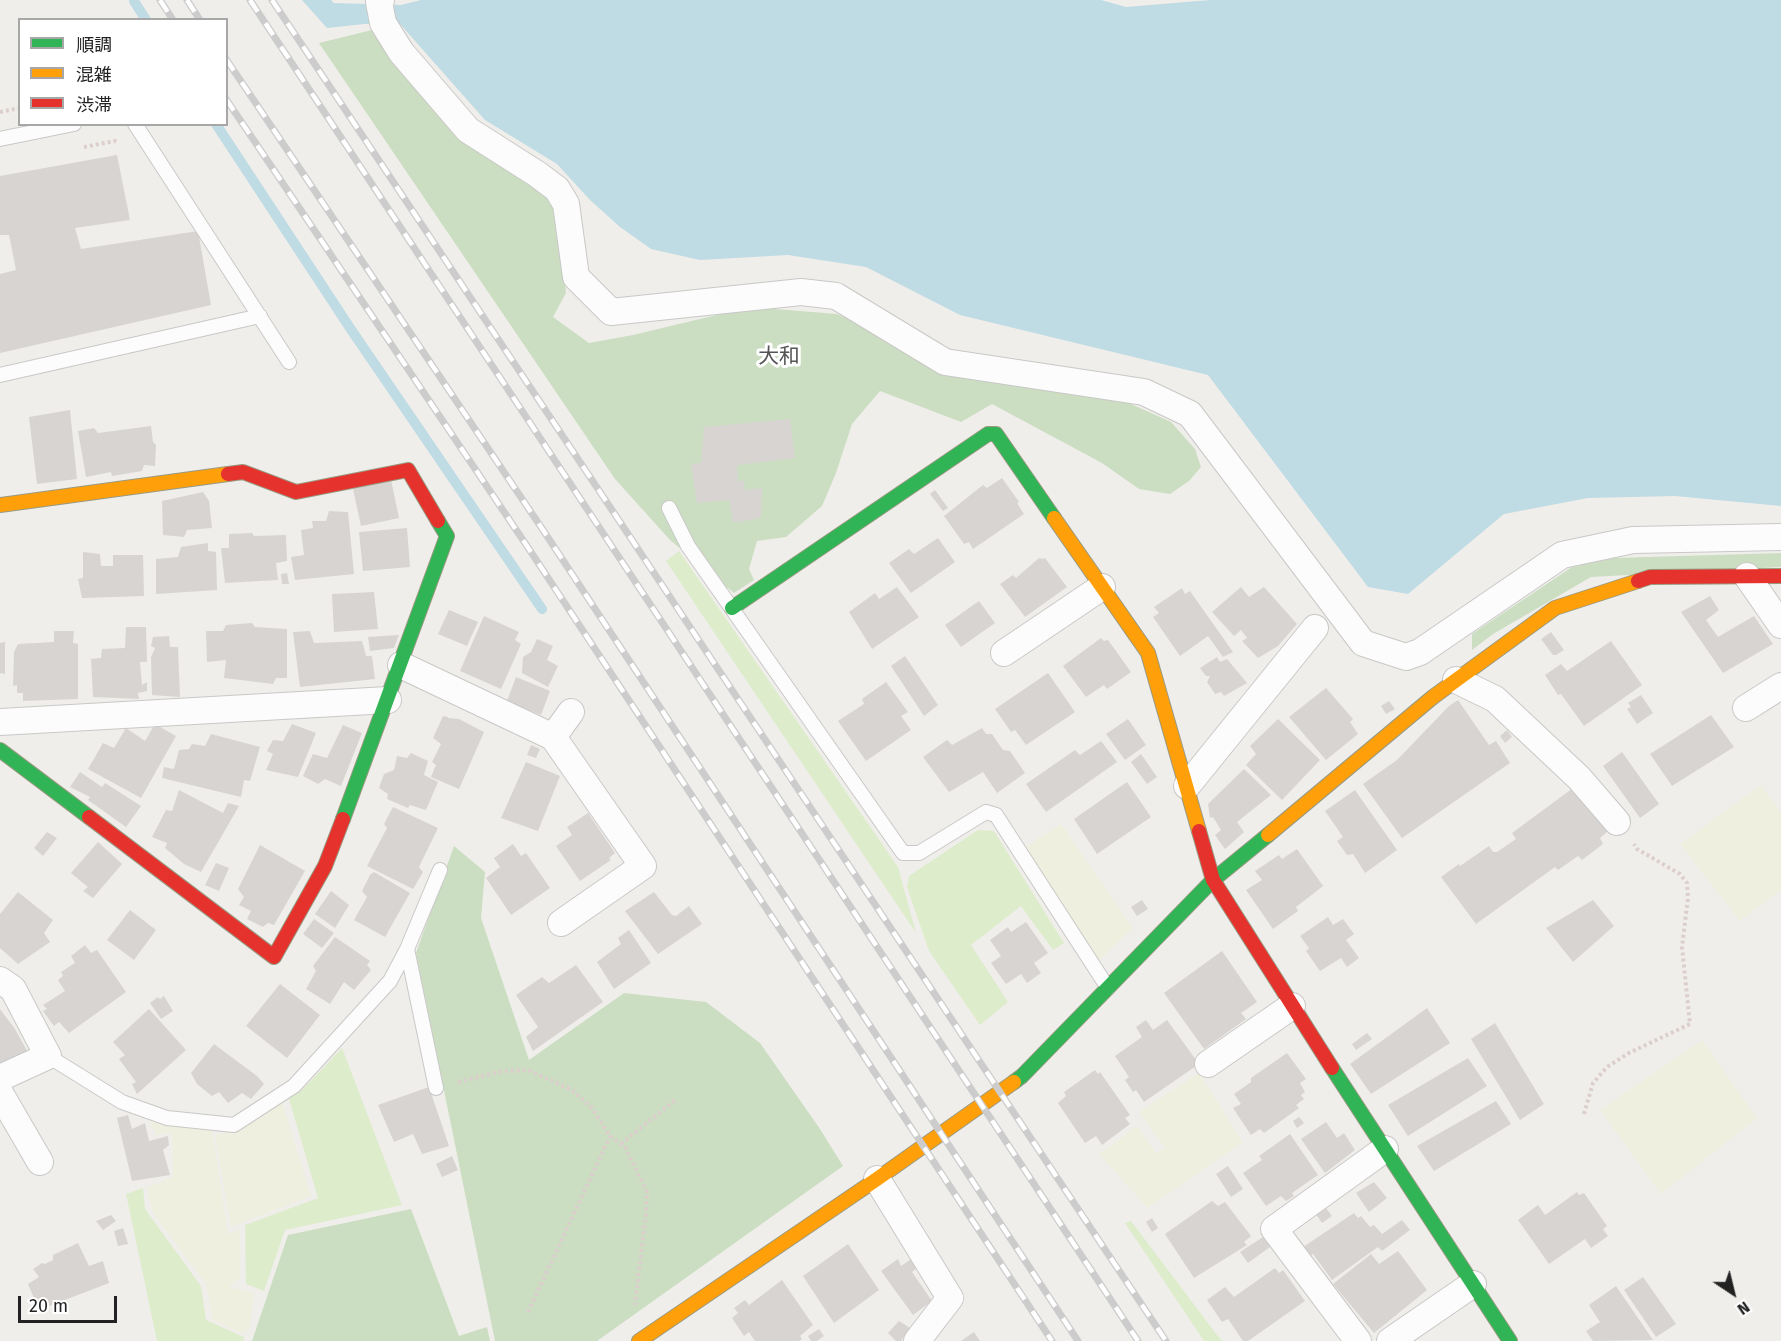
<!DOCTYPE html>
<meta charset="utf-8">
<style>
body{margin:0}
#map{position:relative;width:1781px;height:1341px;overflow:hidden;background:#f0eeeb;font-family:"Fira Sans","Noto Sans JP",sans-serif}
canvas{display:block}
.legend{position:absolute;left:18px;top:18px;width:210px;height:108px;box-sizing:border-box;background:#fff;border:2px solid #a7a7a7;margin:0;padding:8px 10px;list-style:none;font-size:18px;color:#222}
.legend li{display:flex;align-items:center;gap:12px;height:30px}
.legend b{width:30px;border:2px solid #a7a7a7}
.north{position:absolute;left:1703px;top:1263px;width:60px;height:60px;-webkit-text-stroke:4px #fff;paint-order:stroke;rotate:145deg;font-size:16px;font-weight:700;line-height:24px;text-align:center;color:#222}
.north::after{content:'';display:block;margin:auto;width:21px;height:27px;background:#222;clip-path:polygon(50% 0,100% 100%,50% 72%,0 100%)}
.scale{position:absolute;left:18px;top:1296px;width:99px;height:27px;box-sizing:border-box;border:3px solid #222;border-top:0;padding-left:8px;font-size:18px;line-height:21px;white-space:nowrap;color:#222;-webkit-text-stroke:4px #fff;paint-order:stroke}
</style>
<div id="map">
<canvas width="1781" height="1341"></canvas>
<ul class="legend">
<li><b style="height:8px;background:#30b455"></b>順調</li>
<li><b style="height:8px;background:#ff9f0a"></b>混雑</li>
<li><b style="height:8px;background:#e5322d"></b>渋滞</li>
</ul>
<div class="north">N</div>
<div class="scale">20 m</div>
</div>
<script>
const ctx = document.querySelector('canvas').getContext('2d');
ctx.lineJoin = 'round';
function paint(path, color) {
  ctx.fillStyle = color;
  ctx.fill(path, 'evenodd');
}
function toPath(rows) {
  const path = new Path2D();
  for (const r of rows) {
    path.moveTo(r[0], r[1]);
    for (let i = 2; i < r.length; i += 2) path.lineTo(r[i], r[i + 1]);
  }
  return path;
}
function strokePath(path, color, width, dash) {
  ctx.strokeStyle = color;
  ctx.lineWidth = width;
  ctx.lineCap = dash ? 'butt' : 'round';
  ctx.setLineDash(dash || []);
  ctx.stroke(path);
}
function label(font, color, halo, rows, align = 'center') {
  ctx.font = font + ' "Fira Sans","Noto Sans JP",sans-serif';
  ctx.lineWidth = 6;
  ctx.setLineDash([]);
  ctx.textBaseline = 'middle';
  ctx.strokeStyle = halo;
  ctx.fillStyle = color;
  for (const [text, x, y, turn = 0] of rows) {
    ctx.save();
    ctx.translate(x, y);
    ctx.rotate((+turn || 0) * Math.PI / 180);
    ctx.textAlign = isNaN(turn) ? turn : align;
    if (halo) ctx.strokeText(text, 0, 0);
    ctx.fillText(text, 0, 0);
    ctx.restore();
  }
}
paint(toPath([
 [1761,785,1781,813,1781,890,1740,921,1680,844],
 [1061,824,1133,928,1098,962,1024,848],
 [1702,1040,1757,1118,1661,1194,1600,1110],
 [1199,1073,1243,1142,1148,1208,1099,1154,1137,1126,1156,1153,1165,1148,1139,1112],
 [282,1102,311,1196,231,1227,215,1135,237,1130],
 [149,1120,212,1130,228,1234,240,1230,240,1278,229,1287,254,1293,250,1328,244,1334,213,1320,206,1284,154,1215,146,1188,173,1177,172,1132,156,1135]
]), '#efefdf');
paint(toPath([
 [679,551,898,867,916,933,666,561],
 [978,830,994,831,1064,943,1053,950,1021,906,971,945,1008,1002,980,1025,929,951,907,887,909,876],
 [342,1048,402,1205,285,1230,264,1291,246,1284,245,1225,318,1198,289,1099,303,1089],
 [143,1188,145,1209,201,1286,206,1320,244,1337,244,1341,157,1341,126,1194],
 [1131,1221,1217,1335,1223,1341,1204,1341,1125,1223]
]), '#ddeccb');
paint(toPath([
 [376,29,549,193,557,205,566,293,553,317,589,343,633,335,750,307,837,314,901,343,1120,399,1171,422,1195,449,1201,467,1189,481,1170,494,1139,489,1102,463,992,404,961,422,880,391,852,424,836,473,822,506,786,537,757,541,749,569,754,580,734,593,670,540,615,479,319,43],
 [1781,553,1781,567,1591,577,1493,634,1472,650,1472,634,1572,567,1614,558],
 [454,846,485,872,481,918,529,1060,624,993,706,1002,760,1043,820,1129,843,1166,597,1341,495,1341,416,953],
 [411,1209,459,1336,487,1327,490,1341,252,1341,288,1235]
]), '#cbdec1');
paint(toPath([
 [302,0,331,0,334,3,401,5,421,0,1101,0,1126,7,1210,0,1781,0,1781,506,1675,496,1588,498,1504,514,1408,594,1368,587,1208,375,960,315,866,267,788,255,700,260,651,249,620,227,590,200,557,164,485,120,400,24,364,24,327,28]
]), '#bfdbe3');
strokePath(toPath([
 [134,1,146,20],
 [216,124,350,328,542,609]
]), '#bfdbe3', 10);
paint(toPath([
 [117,155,130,220,75,228,81,249,198,231,211,305,0,353,0,274,16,270,9,235,0,235,0,176],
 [70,410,77,479,37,484,29,417],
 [790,419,795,458,737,465,738,481,744,481,745,490,762,488,761,518,733,523,729,500,697,503,691,464,701,463,704,427],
 [151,426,153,442,156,445,155,466,144,465,142,471,112,476,111,472,86,477,78,431,94,428,98,433],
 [1002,478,1019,502,1017,503,1024,514,973,549,969,542,964,544,944,516,983,485,987,488],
 [391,480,399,518,361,526,353,489],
 [935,490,948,508,943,511,930,494],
 [203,492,209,501,212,528,187,530,184,537,163,535,162,501],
 [329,511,348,512,354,574,295,580,291,557,304,555,301,530,313,528,312,521,326,521],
 [407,528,410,567,363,571,359,532],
 [252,533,254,536,286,535,287,561,276,563,278,580,225,583,221,548,229,548,229,534],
 [938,538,955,562,911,593,889,563,909,549,914,554],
 [208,543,208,551,216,552,217,590,156,594,156,559,178,557,181,547],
 [83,552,100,554,101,566,113,566,113,555,143,555,144,596,82,598,78,579,83,578],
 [1039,558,1042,559,1045,558,1067,587,1025,617,1000,584,1013,575,1016,578],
 [287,573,289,584,282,584,281,574],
 [897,587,919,617,872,649,849,612,875,593,879,599],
 [1241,587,1249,597,1264,587,1297,624,1278,646,1258,658,1242,641,1247,638,1241,630,1234,636,1212,612],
 [1182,588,1185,594,1190,591,1233,652,1223,657,1208,636,1180,656,1153,617,1159,613,1154,607],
 [374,592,378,629,334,632,332,594],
 [1710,596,1719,610,1706,620,1718,637,1754,616,1773,644,1723,673,1681,612],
 [979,601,995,623,961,647,945,625],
 [449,610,478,622,467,646,438,634],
 [484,616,519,632,515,640,521,644,501,689,460,671],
 [252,623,255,627,287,629,287,678,276,678,273,684,224,678,226,660,207,662,206,631,223,631,226,625],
 [126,627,146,627,147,662,140,662,142,685,147,682,147,691,138,693,139,699,93,697,91,659,101,658,102,649,125,648],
 [54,631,74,631,73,643,78,644,78,699,23,701,23,693,17,693,17,685,13,686,14,652,18,644,54,642],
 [310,631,314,643,362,641,366,656,372,656,375,679,300,687,293,632],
 [1551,632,1564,650,1556,655,1553,655,1541,639],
 [399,635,394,648,370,651,368,637],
 [169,636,170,647,178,647,180,697,152,695,151,657,155,648,151,646,153,637],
 [1101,638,1104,641,1108,640,1131,672,1107,689,1104,685,1086,697,1063,666],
 [537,639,553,646,547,660,558,666,548,687,522,673,523,657,531,652],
 [1611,641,1642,685,1584,726,1561,694,1558,695,1545,675,1561,664,1567,671],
 [5,642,5,674,0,673,0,643],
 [905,656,938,705,924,716,891,666],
 [1217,657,1220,662,1227,659,1247,683,1224,696,1221,692,1215,694,1207,682,1210,676,1206,676,1200,668],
 [1048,673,1075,712,1026,745,1015,730,1011,732,995,709],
 [516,677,550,691,541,715,507,701],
 [886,682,908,712,901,716,911,730,866,761,838,721,864,704,862,699],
 [1326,688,1353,719,1350,722,1358,734,1326,760,1289,717],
 [1641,695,1653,713,1637,724,1627,709,1631,707,1628,703],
 [1458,700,1489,745,1496,741,1510,763,1402,838,1363,784,1397,760,1449,706],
 [1389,701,1395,709,1386,714,1381,706],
 [1711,715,1734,747,1672,786,1650,754],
 [443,716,448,717,448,718,459,719,484,732,459,789,431,777,436,765,432,762,441,744,433,738],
 [1128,719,1146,745,1125,760,1106,734],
 [1278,719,1320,760,1282,800,1246,765,1256,754,1250,746],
 [155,724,176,736,141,798,88,769,103,743,114,748,126,728,145,741],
 [292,724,316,733,298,777,266,770,273,754,267,751,273,740,283,741],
 [343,725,362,733,341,786,325,779,318,784,303,776,313,754,327,758],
 [982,728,986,734,992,734,1003,750,1010,751,1025,773,997,793,983,772,949,792,923,757,947,740,952,745],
 [1507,730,1512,737,1505,743,1500,736],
 [211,734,260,747,250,781,244,780,241,797,162,778,164,767,174,769,179,750,189,749,192,744,205,746],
 [1101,741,1117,762,1046,812,1026,784,1075,750,1080,755],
 [531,745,540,749,536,758,527,755],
 [1622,752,1659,804,1640,818,1603,766],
 [411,753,428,761,424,775,438,782,426,810,410,805,408,808,387,799,388,794,379,788,384,774,394,770,397,756,407,758],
 [1141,754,1157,777,1147,784,1131,762],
 [526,762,560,776,538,831,501,818],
 [1244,769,1271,795,1237,822,1244,832,1225,849,1215,835,1221,830,1213,817,1210,818,1208,804],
 [80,772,102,787,105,783,141,806,126,827,88,800,90,797,70,787],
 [1127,782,1151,817,1097,854,1074,819],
 [1573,788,1608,831,1600,838,1603,844,1582,860,1578,856,1558,870,1555,867,1476,924,1441,877,1459,864,1460,866,1489,846,1493,852,1497,852,1516,839,1512,833],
 [179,790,223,813,228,803,239,806,201,872,184,864,165,848,167,843,152,837,166,810,172,811],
 [1355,790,1397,850,1365,873,1353,854,1347,855,1337,841,1343,837,1325,811],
 [393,807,438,828,419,867,423,872,413,889,367,866,387,828,384,824],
 [588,813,615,853,609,858,611,860,580,881,556,846,572,835,567,827],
 [47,832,57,838,43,856,34,848],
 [98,842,122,864,93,898,83,891,88,887,71,873],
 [513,844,521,856,526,853,550,888,511,915,486,878,500,867,494,858],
 [260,845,305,871,274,925,268,923,263,927,247,919,251,911,239,905,244,897,238,889],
 [1297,849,1323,886,1296,907,1298,911,1273,929,1246,890,1262,880,1255,871,1279,855,1282,859],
 [216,863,229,868,219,891,205,885],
 [374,872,410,893,385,937,354,920,367,897,362,891,370,875],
 [331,891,349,905,335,928,315,914],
 [18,892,53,920,44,933,50,942,18,964,0,948,0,914],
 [654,892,672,915,676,916,689,906,702,924,658,954,625,911],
 [1142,900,1148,909,1137,916,1131,907],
 [1593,900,1614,926,1573,962,1546,928],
 [130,910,156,930,134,960,107,940],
 [1328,917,1333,925,1343,919,1354,934,1346,940,1359,958,1347,967,1341,958,1320,971,1306,951,1309,948,1300,936],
 [314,919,334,933,322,948,303,934],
 [1026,922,1048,953,1034,963,1041,973,1027,983,1021,974,1006,984,991,963,1001,956,990,940,1008,927,1011,932],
 [629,930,651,963,614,989,597,962,621,944,618,938],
 [335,937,370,961,367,965,371,970,354,990,344,982,330,1004,306,989,316,971,313,966],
 [85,945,91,953,97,950,126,992,69,1033,59,1022,54,1026,43,1011,47,1009,43,1005,65,991,58,980,63,976,61,972,75,963,71,956],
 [1222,951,1257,1002,1241,1013,1246,1019,1204,1049,1164,993],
 [576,965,603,1002,533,1051,526,1037,538,1027,516,995,542,977,549,983],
 [280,984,320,1015,287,1058,246,1026],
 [164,996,173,1011,161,1019,150,1003,158,997,160,999],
 [1427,1008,1450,1043,1371,1094,1350,1064],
 [0,1009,15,1029,27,1051,0,1063],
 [149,1009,186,1050,137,1094,132,1084,136,1082,119,1059,125,1055,113,1042],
 [1146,1020,1153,1030,1167,1020,1199,1064,1144,1102,1136,1090,1133,1092,1125,1080,1129,1077,1115,1056,1142,1037,1136,1027],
 [1495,1023,1544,1104,1520,1120,1471,1039],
 [1367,1033,1372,1039,1356,1050,1352,1044],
 [214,1044,257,1076,264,1084,251,1099,242,1093,228,1103,219,1092,212,1096,197,1084,191,1073],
 [1287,1053,1306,1079,1300,1083,1305,1092,1301,1095,1304,1099,1296,1105,1299,1108,1264,1133,1260,1129,1251,1135,1233,1108,1241,1104,1234,1094,1251,1082,1251,1078],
 [1468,1058,1487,1086,1408,1136,1388,1105],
 [1095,1070,1098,1074,1100,1072,1130,1115,1125,1118,1130,1124,1102,1145,1096,1136,1085,1143,1058,1103,1066,1096,1064,1092],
 [429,1087,449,1146,422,1154,413,1134,394,1142,378,1105],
 [1496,1101,1511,1124,1434,1171,1417,1146],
 [128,1115,132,1129,145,1123,149,1141,168,1136,169,1145,163,1150,170,1175,132,1181,117,1118],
 [1299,1117,1304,1123,1297,1128,1293,1121],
 [1326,1122,1337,1138,1344,1133,1355,1150,1325,1173,1301,1139],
 [1290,1134,1318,1175,1292,1193,1294,1196,1286,1201,1281,1196,1266,1206,1243,1173,1262,1160,1259,1156],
 [452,1156,458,1170,442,1177,436,1164],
 [1228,1166,1243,1189,1231,1197,1216,1174],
 [1374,1182,1387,1198,1369,1212,1356,1193],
 [1577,1192,1579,1195,1584,1193,1607,1226,1603,1229,1608,1236,1591,1248,1585,1239,1549,1264,1518,1220,1538,1205,1545,1215],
 [1212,1201,1218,1206,1225,1202,1251,1236,1244,1242,1247,1245,1194,1278,1165,1234],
 [1326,1208,1332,1216,1322,1223,1316,1214],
 [1354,1213,1358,1218,1361,1216,1370,1227,1374,1225,1382,1234,1402,1220,1410,1230,1382,1251,1378,1247,1332,1280,1313,1254,1309,1256,1303,1247],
 [111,1215,116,1221,103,1230,96,1221],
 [1152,1218,1158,1228,1152,1232,1146,1222],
 [123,1228,128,1244,118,1246,114,1231],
 [1263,1237,1270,1247,1248,1263,1240,1252],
 [78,1243,89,1266,103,1261,109,1283,39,1310,28,1284,39,1277,33,1269,42,1263,45,1264,53,1260,53,1255],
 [848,1244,879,1290,834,1323,803,1276],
 [1398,1251,1427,1290,1374,1333,1333,1284,1371,1254,1379,1264],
 [898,1259,901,1266,911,1259,918,1267,912,1272,932,1301,913,1315,881,1271],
 [1275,1268,1279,1273,1283,1270,1305,1301,1248,1341,1243,1341,1228,1319,1222,1322,1207,1300,1225,1287,1234,1297],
 [1643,1277,1676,1324,1656,1337,1624,1290],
 [782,1280,813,1325,800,1336,802,1339,799,1341,755,1341,749,1332,744,1336,732,1318,738,1313,734,1308,745,1300,749,1305],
 [1616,1286,1653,1340,1593,1341,1586,1331,1600,1322,1589,1305],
 [899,1321,910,1328,901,1341,896,1341,888,1333],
 [819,1329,824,1336,817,1341,811,1341,808,1336],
 [974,1332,980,1341,961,1341]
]), '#d7d4d2');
const lane = toPath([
 [135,124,289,362],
 [0,139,74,124],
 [0,375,260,316],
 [669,508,688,546,903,853,919,853,986,812,996,815,1108,988],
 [407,949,436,1088],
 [48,1056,122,1102,167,1118,234,1125,294,1086,390,981,407,949,440,870]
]);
const street = toPath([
 [381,0,379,2,383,23,401,52,468,130,537,174,557,189,566,204,576,277,611,312,801,292,836,296,945,362,1144,392,1190,414,1363,643,1406,657,1420,652,1562,555,1633,540,1781,537],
 [1747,576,1781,625],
 [1004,653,1102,587],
 [401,665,553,737,643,866,561,923],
 [1456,680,1495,699,1579,778,1617,822],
 [1746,708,1781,686],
 [0,722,388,700],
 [553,737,571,712],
 [1187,786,1315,628],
 [0,980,13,989,48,1056,0,1078],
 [1208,1064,1292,1006],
 [0,1093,40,1162],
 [877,1179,950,1298,917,1341],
 [1358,1341,1274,1229,1385,1149],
 [1390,1341,1473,1284]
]);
const fast = toPath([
 [732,608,988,434,996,434,1054,518],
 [0,750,89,817],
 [343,819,447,536,438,521],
 [1332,1068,1510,1341],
 [1014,1082,1022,1076,1213,880,1268,835]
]);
const slow = toPath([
 [0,505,228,474],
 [1054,518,1148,653,1199,831],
 [1268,835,1433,697,1555,608,1638,581],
 [639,1341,877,1179,1014,1082]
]);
const jam = toPath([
 [228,474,243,472,296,492,408,470,438,521],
 [1638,581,1650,577,1781,576],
 [89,817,274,957,325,866,343,819],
 [1199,831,1213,880,1332,1068]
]);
strokePath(lane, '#c9c8c7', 16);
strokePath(street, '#c9c8c7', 28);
strokePath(fast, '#999a82', 16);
strokePath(slow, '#999a82', 16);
strokePath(jam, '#999a82', 16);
strokePath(toPath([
 [0,112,20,108],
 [84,147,115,141,117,142],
 [458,1082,503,1071,528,1070,572,1090,592,1108,610,1136,625,1147,647,1192,646,1213,635,1305],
 [1584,1114,1593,1083,1607,1067,1629,1053,1690,1024,1682,947,1688,898,1687,883,1680,874,1637,849,1634,844],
 [621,1144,675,1100],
 [528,1312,610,1136]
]), '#dccecd', 4, [3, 3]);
strokePath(lane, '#fdfcfc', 14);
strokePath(street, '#fdfcfc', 26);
strokePath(fast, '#30b455', 14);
strokePath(slow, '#ff9f0a', 14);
strokePath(jam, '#e5322d', 14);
const rail = toPath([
 [160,0,173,20],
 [187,0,200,20],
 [250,0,1138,1341],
 [272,0,1166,1341],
 [226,59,543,530,1078,1341],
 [226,99,527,546,1052,1341]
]);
strokePath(rail, '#ccc', 7);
strokePath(rail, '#fff', 4.5, [14]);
label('21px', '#555', '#fff', [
 ["大和",779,357]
]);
</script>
